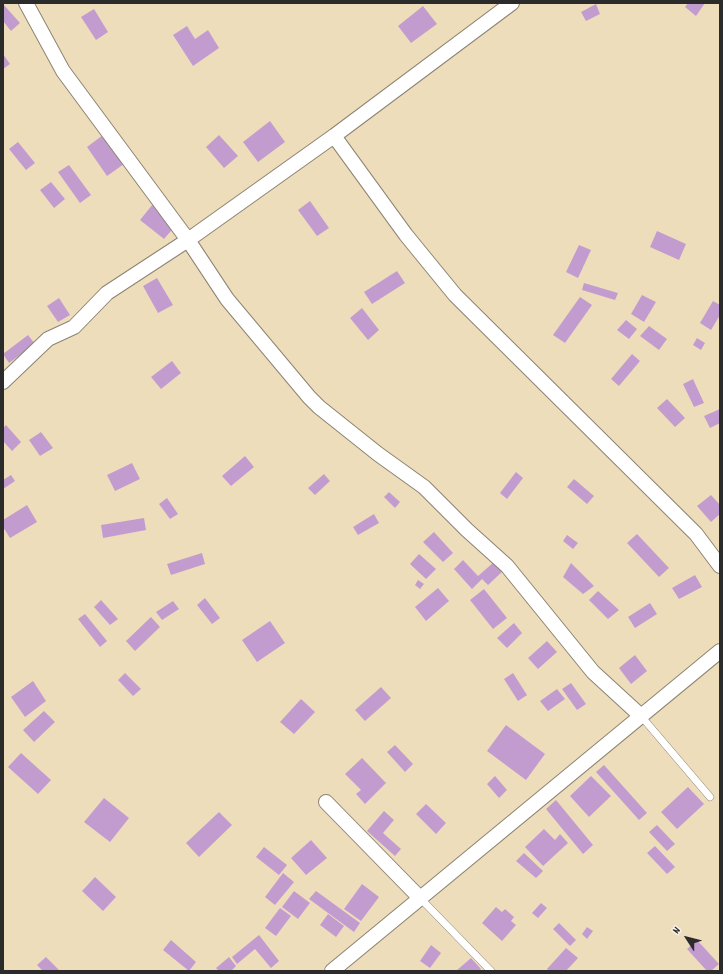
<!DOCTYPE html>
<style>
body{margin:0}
#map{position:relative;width:723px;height:974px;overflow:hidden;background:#edb;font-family:Dekko,sans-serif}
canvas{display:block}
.frame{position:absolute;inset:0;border:4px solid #2b2b2b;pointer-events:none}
.north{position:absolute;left:667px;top:918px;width:40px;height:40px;-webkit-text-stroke:3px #f7f3e8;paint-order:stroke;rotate:306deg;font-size:11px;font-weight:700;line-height:16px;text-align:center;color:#2b2b2b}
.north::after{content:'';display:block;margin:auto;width:14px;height:18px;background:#2b2b2b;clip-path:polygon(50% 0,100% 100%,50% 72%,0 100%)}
</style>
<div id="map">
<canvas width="723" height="974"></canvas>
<div class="frame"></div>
<div class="north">N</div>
</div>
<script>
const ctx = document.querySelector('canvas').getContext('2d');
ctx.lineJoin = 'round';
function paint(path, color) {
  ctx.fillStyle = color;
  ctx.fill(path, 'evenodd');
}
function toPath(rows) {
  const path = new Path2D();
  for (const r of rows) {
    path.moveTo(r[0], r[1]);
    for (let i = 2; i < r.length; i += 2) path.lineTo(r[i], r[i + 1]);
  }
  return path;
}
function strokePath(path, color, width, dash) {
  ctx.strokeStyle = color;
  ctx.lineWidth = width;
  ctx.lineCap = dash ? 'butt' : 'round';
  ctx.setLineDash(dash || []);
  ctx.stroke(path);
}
paint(toPath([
 [688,3,705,3,696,16,685,7],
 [3,4,20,23,11,31,3,21],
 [596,4,600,14,586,21,581,12],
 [423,6,437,24,411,43,398,26],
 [94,9,108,32,96,40,81,17],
 [187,26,195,39,208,30,219,48,193,66,173,35],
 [3,54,10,64,3,69],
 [270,121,285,142,258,162,243,142],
 [103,135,124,164,107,176,87,147],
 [219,135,238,156,224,168,206,147],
 [18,142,35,163,26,170,9,149],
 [69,165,91,195,80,203,58,172],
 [51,182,65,199,54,208,40,190],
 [310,201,329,228,317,236,298,210],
 [153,204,177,224,164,239,140,220],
 [657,231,686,244,679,260,650,247],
 [579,245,591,250,578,278,566,272],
 [397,271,405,283,372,304,364,292],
 [157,278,173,305,158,313,143,286],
 [584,283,618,293,615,300,582,290],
 [642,295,656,302,644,322,631,314],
 [580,297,592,305,565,343,553,335],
 [59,298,70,315,58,322,47,306],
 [713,301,720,305,720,315,711,330,700,323],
 [362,308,379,330,368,340,350,318],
 [626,320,637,329,629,339,617,330],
 [649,326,667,339,659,350,640,336],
 [28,335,35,344,9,363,3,354],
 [697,338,705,343,701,350,693,345],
 [632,354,640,361,619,386,611,379],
 [172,361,181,373,161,389,151,377],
 [693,379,704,403,694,407,683,384],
 [667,399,685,418,675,427,657,408],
 [720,409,720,423,710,428,704,416],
 [6,425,21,442,12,451,3,441,3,428],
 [41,432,53,448,40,456,29,440],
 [245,456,254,467,231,486,222,476],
 [132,463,140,479,115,491,107,475],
 [516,472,523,478,507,499,500,493],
 [324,474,330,481,315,495,308,488],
 [11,475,15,481,3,489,3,480],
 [574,479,594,496,587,504,567,487],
 [389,492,400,502,395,508,384,497],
 [711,495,720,505,720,514,711,522,697,506],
 [167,498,178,514,170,519,159,504],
 [27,505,37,522,10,538,3,527,3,520],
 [374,514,379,523,358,535,353,527],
 [144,518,146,530,103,538,101,525],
 [434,532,453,553,443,562,423,542],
 [637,534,669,568,659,577,627,543],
 [567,535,578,543,573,549,563,541],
 [202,553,205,564,171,575,167,564],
 [419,554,436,569,426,579,410,564],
 [463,560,478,576,494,562,503,571,488,585,482,579,472,589,454,569],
 [571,563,594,586,583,594,563,577],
 [695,575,702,587,679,599,672,588],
 [418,580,424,584,420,589,415,585],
 [438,588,449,601,426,621,415,607],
 [484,589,507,618,493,629,470,600],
 [598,591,619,610,608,619,589,600],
 [205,598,220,618,212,624,197,605],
 [101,600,118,619,110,625,94,607],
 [173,601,179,609,162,620,156,612],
 [650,603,657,614,635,628,628,617],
 [85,614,107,641,100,647,78,619],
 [151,617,160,627,135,651,126,641],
 [270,621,285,643,257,662,242,640],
 [514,623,522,633,507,648,497,638],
 [547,641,557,652,538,669,528,658],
 [635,655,647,671,631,684,619,668],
 [125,673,141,689,133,696,118,680],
 [513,673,527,695,518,701,504,679],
 [33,681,46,701,25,717,11,697],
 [571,683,586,704,577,710,562,689],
 [381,687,391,698,365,721,355,710],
 [557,689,565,699,548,711,540,701],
 [301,699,315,712,294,734,280,722],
 [44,711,55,722,34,742,23,730],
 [506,725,545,754,526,780,487,751],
 [395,745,413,764,405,772,387,752],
 [21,753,51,780,38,794,8,767],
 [362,758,386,783,365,804,356,794,361,790,345,774],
 [604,765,647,813,639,820,596,772],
 [495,776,507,790,499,798,487,784],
 [591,776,611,796,589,817,570,796],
 [688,787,704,804,677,829,661,812],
 [104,798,129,818,110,842,84,822],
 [556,800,593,845,583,854,546,809],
 [426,804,446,823,436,834,416,814],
 [384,811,394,820,383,833,401,849,395,856,367,831],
 [219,812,232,825,199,857,186,843],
 [657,825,675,844,667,851,649,832],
 [544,829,555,840,560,834,568,843,543,866,525,847],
 [311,840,327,858,306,875,291,858],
 [655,846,675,867,667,874,647,853],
 [264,847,287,865,279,875,256,857],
 [524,853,543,871,536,878,516,861],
 [283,873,294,882,275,905,265,897],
 [95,877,116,897,103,911,82,891],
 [362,884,379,897,361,921,344,909],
 [294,891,310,903,298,919,282,907],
 [316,891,360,923,354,932,309,899],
 [541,903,547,908,538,918,532,913],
 [496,907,502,912,505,909,514,917,511,921,516,925,502,941,482,923],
 [280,908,291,916,276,936,265,928],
 [328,914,344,926,336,937,320,925],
 [559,923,576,940,570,946,553,929],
 [587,927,593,931,587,939,582,934],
 [259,935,279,961,271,968,255,949,237,964,232,957],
 [171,940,196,962,189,971,163,950],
 [697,940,719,964,711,971,707,971,687,949],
 [431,945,441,953,430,968,420,961],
 [566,948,578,958,566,971,549,971,547,969],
 [46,957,60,971,43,971,37,965],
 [229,957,236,966,231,971,219,971,216,968],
 [471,958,481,969,479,971,456,971]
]), '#c39ccf');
const service = toPath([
 [641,716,710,797],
 [420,898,491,971]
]);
const minor = toPath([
 [26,3,63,71,188,240,227,299,309,397,319,407,378,454,424,487,467,530,507,566,593,672,641,716],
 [334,136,406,235,455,295,696,534,720,566],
 [3,382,48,339,74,327,107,293,188,240,334,136,512,3],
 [326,802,420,898],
 [332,971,720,651]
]);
strokePath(service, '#8c8473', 8);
strokePath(minor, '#8c8473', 16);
strokePath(service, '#fff', 7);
strokePath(minor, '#fff', 14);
</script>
